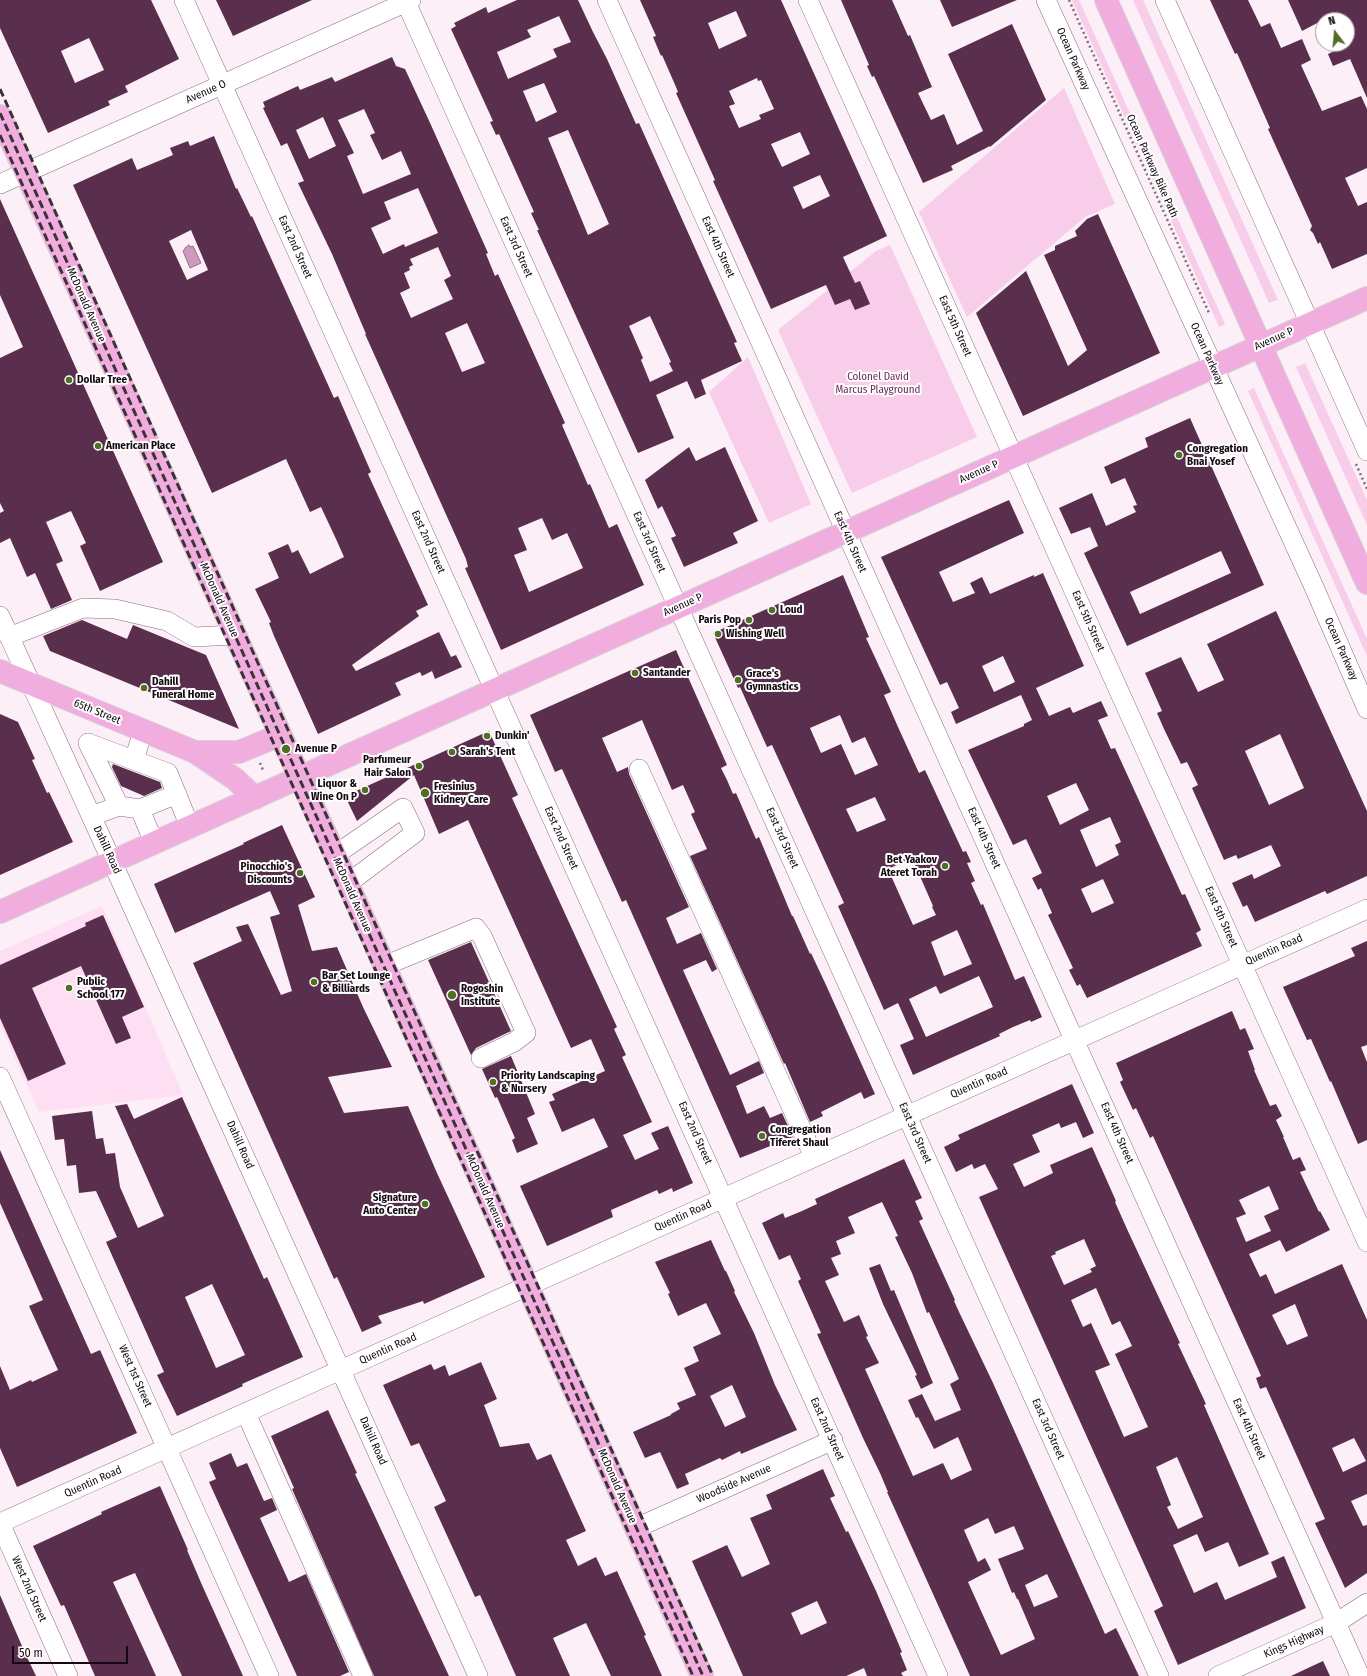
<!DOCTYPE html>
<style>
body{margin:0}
#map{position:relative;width:1367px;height:1676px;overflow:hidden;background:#fceff7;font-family:"Fira Sans Condensed",sans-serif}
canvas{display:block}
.north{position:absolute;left:1315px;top:12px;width:40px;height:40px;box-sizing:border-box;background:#fff;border:1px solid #a19da0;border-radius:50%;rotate:344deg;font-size:11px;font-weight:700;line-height:16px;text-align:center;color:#140911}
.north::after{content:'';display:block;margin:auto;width:14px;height:18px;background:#516f24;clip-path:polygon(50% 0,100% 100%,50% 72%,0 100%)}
.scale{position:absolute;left:12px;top:1646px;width:116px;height:18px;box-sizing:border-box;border:2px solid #140911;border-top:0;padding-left:5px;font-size:12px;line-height:14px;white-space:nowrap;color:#140911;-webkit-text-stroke:3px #fff;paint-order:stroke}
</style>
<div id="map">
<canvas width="1367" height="1676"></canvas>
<div class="north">N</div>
<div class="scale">50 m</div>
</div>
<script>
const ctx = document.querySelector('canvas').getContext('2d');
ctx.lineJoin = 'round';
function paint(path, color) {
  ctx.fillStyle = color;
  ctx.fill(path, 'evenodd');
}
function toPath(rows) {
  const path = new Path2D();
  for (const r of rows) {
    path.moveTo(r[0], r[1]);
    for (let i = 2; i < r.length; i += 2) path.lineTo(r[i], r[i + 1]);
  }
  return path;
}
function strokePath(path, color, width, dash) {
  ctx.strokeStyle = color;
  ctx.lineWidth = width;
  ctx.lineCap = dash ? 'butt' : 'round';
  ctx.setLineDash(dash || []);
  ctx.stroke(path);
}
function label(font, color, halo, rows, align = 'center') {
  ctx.font = font + ' "Fira Sans Condensed",sans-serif';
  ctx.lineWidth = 4;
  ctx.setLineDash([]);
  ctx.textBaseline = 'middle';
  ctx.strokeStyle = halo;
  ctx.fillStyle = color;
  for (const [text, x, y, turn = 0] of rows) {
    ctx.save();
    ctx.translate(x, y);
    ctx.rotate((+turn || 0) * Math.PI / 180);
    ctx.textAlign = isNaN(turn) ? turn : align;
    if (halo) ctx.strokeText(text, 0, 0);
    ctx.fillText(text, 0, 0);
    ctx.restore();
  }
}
paint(toPath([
 [102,906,183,1095,39,1112,0,1025,0,951]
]), '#fedef3');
paint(toPath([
 [1072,0,1079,0,1225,324,1219,327],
 [1133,0,1143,0,1278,300,1269,303],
 [1064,88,1115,204,1085,217,967,317,919,212],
 [890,245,977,437,852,493,778,330,876,251],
 [748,357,811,504,769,523,709,392],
 [1305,363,1367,500,1367,525,1296,367],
 [1254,388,1367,639,1367,656,1248,391]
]), '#f7cde9');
const water = toPath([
 [189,245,190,247,193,246,201,263,190,268,183,251,185,249,185,248,189,245]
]);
paint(water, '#cd9abd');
strokePath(water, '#966e89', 1);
paint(toPath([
 [0,0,151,0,179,59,125,86,128,92,108,101,110,105,48,133,0,28],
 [89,38,104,70,75,83,61,51],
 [216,0,312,0,233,36],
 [517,0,578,0,593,32,607,59,636,124,639,123,737,342,734,343,742,361,701,380,706,394,695,399,687,381,656,395,674,438,638,453,537,230,539,230,531,213,534,212,499,134,496,135,490,122,493,121,451,29,456,26,454,23,486,7,488,13],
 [559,16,571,42,553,49,557,57,508,79,497,52,531,37,527,30],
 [544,83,557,112,536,122,523,91],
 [568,130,609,224,588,235,548,138],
 [650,316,671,362,669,363,673,371,650,382,641,360,643,358,629,326],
 [640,0,781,0,887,236,843,257,855,283,860,281,870,304,855,310,850,299,835,305,826,285,771,309,713,181,715,180,676,93,678,92,676,87,662,55,661,56,653,37,656,36],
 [736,11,747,36,719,49,708,23],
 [757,78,758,81,761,80,774,109,759,115,761,119,739,128,729,106,735,104,729,91],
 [800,132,810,154,782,167,771,144],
 [820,175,830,196,803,209,793,187],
 [841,0,892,0,908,36,910,35,932,87,918,93,931,120,944,114,957,145,983,131,948,54,1012,24,1046,100,990,147,990,146,951,166,953,170,923,183,874,76,872,77,867,66,869,65],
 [940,0,1017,0,952,27],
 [1210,0,1248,0,1261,27,1270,23,1281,48,1302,39,1311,60,1301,65,1322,111,1361,96,1367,109,1367,168,1345,178,1358,206,1367,202,1367,254,1332,269,1320,242,1318,244,1313,233,1310,230,1312,226,1268,129,1270,128,1237,53,1235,54],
 [1288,0,1367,0,1367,98,1350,59,1333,66,1328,54,1347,45,1347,20,1323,20,1302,31],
 [392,57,396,66,405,69,431,125,488,253,486,254,495,276,498,274,556,403,565,423,562,425,588,485,590,484,609,528,617,524,644,585,501,650,465,568,468,567,466,559,365,334,366,334,332,254,298,183,304,181,287,143,281,146,263,108,265,107,263,102,298,86,300,90,332,77,335,82],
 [364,109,375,133,370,135,382,160,401,151,411,174,363,194,347,156,354,153,338,120],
 [323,117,336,146,309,159,296,130],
 [418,188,438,233,405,247,404,244,383,254,371,228,391,219,384,202],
 [438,247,451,276,444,280,453,299,411,318,400,293,410,288,404,273,410,270,409,267,413,265,410,259],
 [467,323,485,363,462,372,445,333],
 [542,518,552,540,567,533,583,568,529,592,514,555,527,550,518,528],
 [214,136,236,189,237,188,251,217,252,216,334,398,338,396,371,472,368,474,428,605,416,611,419,616,352,665,356,671,439,632,451,657,456,655,462,667,435,679,432,671,422,676,420,672,395,683,401,695,318,734,274,636,269,623,271,622,255,589,279,578,268,553,288,544,292,553,298,550,310,574,344,557,336,539,321,507,310,512,286,459,212,493,73,185,132,158,137,170,173,155,170,148,188,141,190,146],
 [191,230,208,270,187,280,169,241],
 [0,199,163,562,100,591,80,546,86,543,71,511,46,522,63,561,56,564,72,600,51,609,35,573,27,577,10,538,0,543,0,513,4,511,0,503,0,358,23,347,0,295],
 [1098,214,1160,353,1023,416,976,313,1026,271,1068,366,1087,350,1044,255,1055,250,1055,246,1077,236,1075,231,1087,219],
 [1190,418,1264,585,1127,646,1084,553,1098,546,1090,527,1071,534,1059,508,1092,493,1106,526,1136,512,1133,506,1137,505,1125,478,1111,484,1104,467,1148,447,1145,438],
 [1221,551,1231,573,1140,614,1130,592],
 [689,447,696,461,725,447,758,521,733,533,738,543,684,567,671,538,676,536,662,506,658,509,645,480],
 [1009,500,1024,533,939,572,953,602,975,593,970,583,982,577,990,594,1034,575,1034,577,1043,573,1084,666,1036,688,1049,716,1070,707,1073,713,1101,701,1108,716,1098,720,1111,749,1115,748,1126,772,1182,895,1185,894,1201,930,1196,933,1202,946,1087,998,1080,984,1077,986,1069,970,1073,968,1048,915,1052,913,1041,888,1038,890,1032,878,1042,873,1026,839,1013,845,968,750,1024,726,1024,724,1032,720,1021,695,956,724,951,712,959,708,947,682,940,685,881,557],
 [1003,656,1015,682,994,692,982,666],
 [1076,783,1089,810,1060,825,1047,796],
 [1110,817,1121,842,1115,845,1119,855,1096,867,1080,830],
 [1103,879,1114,903,1092,913,1081,889],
 [843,575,869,637,866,638,891,692,884,695,898,727,919,773,925,770,963,852,966,851,971,862,967,863,975,881,971,883,981,905,983,904,1015,980,1024,976,1042,1017,1031,1022,1030,1020,1013,1027,999,1034,1000,1036,913,1075,900,1045,914,1039,898,1003,884,1010,838,906,844,903,772,745,767,747,740,687,738,688,713,633],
 [840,715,852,743,865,737,878,765,855,775,841,744,821,753,810,728],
 [875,797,886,820,857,832,846,809],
 [912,858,933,906,932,907,936,915,913,925,888,869],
 [957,930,972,964,944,976,931,942],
 [979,976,993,1007,926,1037,909,999,936,986,940,994],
 [1276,611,1367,811,1367,876,1327,894,1325,891,1255,922,1247,905,1243,907,1232,883,1252,874,1254,879,1281,866,1271,845,1238,859,1236,855,1224,860,1192,788,1198,785,1187,762,1181,764,1164,729,1157,713,1162,711,1145,673,1181,657,1198,692,1224,680,1207,644],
 [1280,734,1304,788,1269,805,1245,751],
 [82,620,127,639,133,625,206,655,239,729,50,651,43,636],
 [676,650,727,765,721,768,727,780,733,794,736,793,756,839,759,837,792,916,793,916,810,954,811,953,826,985,875,1094,864,1099,861,1092,821,1112,823,1116,810,1122,785,1063,784,1064,690,856,707,849,691,814,695,812,683,785,672,790,642,720,602,738,617,772,628,767,629,774,689,907,666,918,677,944,701,933,717,969,712,972,706,960,683,970,730,1075,759,1061,764,1073,736,1086,747,1114,764,1106,770,1118,782,1113,793,1137,740,1158,626,900,622,902,562,769,555,772,530,715],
 [0,714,18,722,35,759,32,760,47,793,49,792,73,842,0,875],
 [489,731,518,795,512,798,617,1027,614,1029,626,1055,622,1057,652,1122,623,1135,635,1160,659,1149,651,1133,668,1126,693,1183,673,1192,672,1188,659,1194,657,1190,611,1210,613,1217,547,1246,520,1186,608,1147,594,1118,562,1132,549,1102,555,1100,552,1094,605,1071,591,1039,571,1048,468,820,439,834,414,775,357,821,345,796],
 [113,764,160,782,162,788,144,796,121,786,112,767],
 [282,825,315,897,298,905,312,951,337,947,363,1007,392,1067,328,1077,344,1113,408,1106,437,1173,485,1277,424,1304,423,1301,378,1316,382,1323,362,1332,337,1277,334,1279,193,963,242,941,236,927,248,924,281,995,292,991,270,917,280,914,270,891,175,933,154,884,244,844,243,843],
 [103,915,144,1007,122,1017,131,1038,116,1044,81,966,32,988,66,1064,28,1081,0,1018,0,965,86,926,85,923],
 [1367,941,1367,1045,1361,1047,1367,1062,1367,1140,1358,1144,1331,1081,1330,1082,1311,1039,1307,1040,1283,987,1355,956,1351,948],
 [471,942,511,1031,476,1048,471,1055,428,960],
 [1232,1011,1240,1030,1245,1028,1254,1049,1248,1051,1255,1070,1254,1070,1270,1106,1276,1104,1282,1116,1276,1120,1284,1137,1283,1137,1293,1160,1300,1157,1306,1170,1300,1172,1319,1212,1320,1211,1330,1230,1286,1252,1280,1240,1249,1254,1260,1277,1266,1274,1275,1294,1342,1264,1367,1320,1367,1494,1351,1501,1363,1526,1367,1525,1367,1573,1345,1588,1315,1523,1325,1519,1266,1387,1260,1389,1256,1378,1261,1376,1254,1360,1153,1136,1150,1138,1136,1108,1133,1110,1120,1082,1123,1080,1116,1063],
 [1269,1186,1279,1209,1264,1216,1271,1231,1246,1242,1236,1218,1246,1214,1239,1200],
 [1295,1304,1308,1336,1287,1345,1272,1315],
 [1354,1438,1366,1461,1343,1472,1332,1448],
 [511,1056,535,1114,527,1118,538,1144,517,1153,512,1140,515,1138,497,1097,495,1098,482,1069],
 [1072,1084,1094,1133,1083,1138,1076,1122,1061,1128,1059,1123,1032,1135,1040,1152,1013,1164,1024,1187,1053,1173,1050,1165,1092,1147,1116,1201,1115,1202,1127,1229,1180,1343,1178,1344,1206,1404,1204,1405,1269,1554,1239,1567,1228,1542,1205,1552,1197,1534,1173,1545,1194,1593,1217,1582,1225,1600,1277,1577,1271,1562,1284,1556,1306,1608,1178,1665,1154,1611,1163,1606,979,1197,998,1189,985,1164,974,1169,972,1164,956,1172,944,1147,960,1139,958,1135],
 [1084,1239,1096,1266,1090,1269,1092,1272,1064,1285,1051,1256,1056,1254,1055,1252],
 [1096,1288,1112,1325,1120,1321,1132,1346,1115,1354,1148,1427,1124,1437,1095,1371,1110,1365,1091,1323,1083,1327,1071,1300],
 [1177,1457,1203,1517,1178,1529,1167,1507,1171,1505,1156,1467],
 [182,1097,264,1279,267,1277,303,1357,242,1384,243,1386,177,1416,157,1375,164,1372,106,1242,117,1237,96,1191,79,1193,76,1165,67,1166,64,1139,55,1140,52,1116,92,1111,96,1139,103,1138,106,1154,115,1153,120,1187,138,1228,164,1216,115,1106,127,1104,134,1119],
 [212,1284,245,1355,216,1368,185,1297],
 [0,1150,91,1354,100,1350,137,1433,17,1487,0,1448,0,1366,10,1390,31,1380,32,1382,58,1370,29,1306,43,1300,0,1203],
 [904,1159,922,1198,915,1201,923,1219,919,1221,955,1300,954,1301,960,1314,993,1383,1105,1634,1116,1628,1139,1676,970,1676,887,1492,888,1492,880,1473,863,1438,817,1334,821,1333,798,1281,801,1279,790,1255,779,1260,762,1223,783,1213,785,1218,802,1211,817,1204,815,1199],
 [882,1202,898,1236,895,1237,912,1273,927,1313,929,1312,959,1379,950,1384,961,1410,935,1421,922,1394,908,1400,916,1418,918,1417,934,1449,958,1437,972,1470,951,1480,943,1463,913,1476,865,1369,879,1363,866,1337,868,1336,859,1315,844,1322,825,1281,839,1275,831,1258,841,1254,836,1241,855,1233,848,1217],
 [988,1518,995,1534,1014,1526,1024,1549,998,1559,1012,1593,1014,1592,1017,1599,1018,1599,1035,1639,1001,1655,968,1582,991,1570,985,1558,978,1562,964,1530],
 [1047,1574,1058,1597,1034,1607,1025,1585],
 [711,1240,725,1271,726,1271,735,1291,734,1292,754,1333,775,1385,797,1430,741,1454,740,1451,722,1460,720,1458,685,1474,689,1484,677,1489,660,1452,645,1458,633,1432,671,1415,671,1414,680,1409,677,1403,696,1395,684,1368,699,1361,693,1347,721,1334,706,1303,678,1316,668,1294,670,1293,655,1262],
 [732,1385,746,1417,725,1427,710,1396],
 [880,1264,891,1291,894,1290,933,1383,921,1389,915,1376,917,1375,883,1304,869,1268],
 [481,1362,497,1399,484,1405,500,1447,529,1443,537,1460,551,1454,586,1531,566,1540,578,1566,596,1557,605,1576,617,1571,646,1635,644,1636,662,1676,611,1676,586,1623,553,1638,570,1676,516,1676,480,1595,475,1597,434,1507,446,1501,419,1443,411,1446,383,1385,431,1364,434,1370,445,1365,449,1376],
 [328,1410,357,1473,355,1474,365,1495,449,1676,374,1676,292,1489,294,1488,271,1436],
 [231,1453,237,1467,247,1463,264,1501,272,1498,277,1510,260,1518,289,1582,306,1574,349,1672,340,1676,297,1676,209,1482,216,1479,209,1463],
 [823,1469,835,1496,830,1498,846,1532,848,1531,876,1591,902,1652,900,1653,907,1670,901,1673,903,1676,867,1676,864,1668,846,1676,743,1676,692,1561,727,1545,742,1577,770,1564,750,1518,772,1509,766,1495],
 [817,1601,827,1623,801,1635,791,1613],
 [160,1486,188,1550,187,1550,202,1585,243,1676,182,1676,135,1573,113,1582,156,1676,95,1676,64,1605,61,1606,33,1546,102,1514,101,1512],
 [0,1595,25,1653,36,1676,0,1676],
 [1323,1661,1330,1676,1291,1676]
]), '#592f4d');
const minor = toPath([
 [184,0,938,1676],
 [405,0,1159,1676],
 [607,0,1360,1676],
 [808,0,1367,1242],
 [1046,0,1314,587,1367,709],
 [1165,0,1367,451],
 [0,184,411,0],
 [0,616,124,888,478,1676],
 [9,637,83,608,115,609,167,621,194,637,235,635],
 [88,743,168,773,190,827],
 [88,743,119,806],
 [134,760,143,731],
 [639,769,814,1157],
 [140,809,177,794],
 [91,816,119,806,140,809,154,843],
 [335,855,403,808,415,833,347,884],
 [384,966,476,928,482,936,526,1033,514,1042,481,1058],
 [0,1077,269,1676],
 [246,1413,363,1676],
 [0,1523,1367,909],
 [0,1523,68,1676],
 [636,1528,833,1440],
 [1218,1676,1336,1623,1367,1603]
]);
const major = toPath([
 [1106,0,1367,583],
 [0,116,335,855,702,1676],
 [0,671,195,752,235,779,255,798],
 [195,752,239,752,280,735],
 [0,912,1367,298]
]);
strokePath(minor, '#886b7f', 20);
strokePath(major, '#d5d3d4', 24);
strokePath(toPath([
 [1069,0,1209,313],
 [1356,464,1367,489],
 [260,763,263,770]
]), '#7d7179', 2.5, [2, 3]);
strokePath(minor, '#fff', 19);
strokePath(major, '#f2addf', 22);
strokePath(toPath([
 [0,89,713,1676],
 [0,113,703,1676],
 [0,135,693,1676]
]), '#3d323a', 3, [8, 4]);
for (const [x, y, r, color] of [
 [69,380,4,"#516f24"],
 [98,446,4,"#516f24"],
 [1179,455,4,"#516f24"],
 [772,610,4,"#516f24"],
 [749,620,4,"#516f24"],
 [718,634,4,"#516f24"],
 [635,673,4,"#516f24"],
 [738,680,4,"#516f24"],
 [144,688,4,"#516f24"],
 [487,736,4,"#516f24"],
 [286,749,5,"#516f24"],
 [452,752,4,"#516f24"],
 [419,766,4,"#516f24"],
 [365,790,4,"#516f24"],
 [425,793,5,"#516f24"],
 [945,866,4,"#516f24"],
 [300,873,4,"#516f24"],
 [314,982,4,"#516f24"],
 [69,988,4,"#516f24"],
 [452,995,5,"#516f24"],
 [493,1082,4,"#516f24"],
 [762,1136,4,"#516f24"],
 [425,1204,4,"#516f24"]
]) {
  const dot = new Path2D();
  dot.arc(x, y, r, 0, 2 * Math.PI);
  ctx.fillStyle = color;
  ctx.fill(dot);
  strokePath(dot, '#fff', 1.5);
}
label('11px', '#140911', '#fff', [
 ["Ocean Parkway",1073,59,66],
 ["Avenue O",206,92,-24],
 ["Ocean Parkway Bike Path",1152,166,66],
 ["East 2nd Street",295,247,66],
 ["East 3rd Street",516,247,66],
 ["East 4th Street",718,247,66],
 ["McDonald Avenue",86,305,66],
 ["East 5th Street",955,326,66],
 ["Avenue P",1274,339,-24],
 ["Ocean Parkway",1207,354,66],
 ["Avenue P",979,472,-24],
 ["East 2nd Street",428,542,66],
 ["East 3rd Street",649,542,66],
 ["East 4th Street",850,542,66],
 ["McDonald Avenue",219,600,66],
 ["Avenue P",683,605,-24],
 ["East 5th Street",1088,621,66],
 ["Ocean Parkway",1341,649,66],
 ["65th Street",97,712,22],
 ["East 2nd Street",561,838,66],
 ["East 3rd Street",782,838,66],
 ["East 4th Street",984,838,66],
 ["Dahill Road",107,850,65],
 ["McDonald Avenue",352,895,66],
 ["East 5th Street",1221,917,66],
 ["Quentin Road",1274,950,-24],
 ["Quentin Road",979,1083,-24],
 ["East 2nd Street",695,1133,66],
 ["East 3rd Street",915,1133,66],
 ["East 4th Street",1117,1133,66],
 ["Dahill Road",240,1145,66],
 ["McDonald Avenue",485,1191,66],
 ["Quentin Road",683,1216,-24],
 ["Quentin Road",388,1349,-24],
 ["West 1st Street",135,1376,66],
 ["East 2nd Street",827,1429,66],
 ["East 3rd Street",1048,1429,66],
 ["East 4th Street",1249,1429,66],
 ["Dahill Road",373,1441,66],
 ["Quentin Road",93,1482,-24],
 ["Woodside Avenue",734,1484,-24],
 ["McDonald Avenue",617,1486,66],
 ["West 2nd Street",29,1589,66],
 ["Kings Highway",1294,1642,-24]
]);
label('11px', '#692c59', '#fff', [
 ["Colonel David",878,377],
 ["Marcus Playground",878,390]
]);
label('bold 11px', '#140911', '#fff', [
 ["Dollar Tree",77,380],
 ["American Place",106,446],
 ["Congregation",1187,449],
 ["Bnai Yosef",1187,462],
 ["Loud",780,610],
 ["Paris Pop",741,620,"right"],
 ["Wishing Well",726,634],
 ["Santander",643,673],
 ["Grace's",746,674],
 ["Gymnastics",746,687],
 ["Dahill",152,682],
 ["Funeral Home",152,695],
 ["Dunkin'",495,736],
 ["Avenue P",295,749],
 ["Sarah's Tent",460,752],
 ["Parfumeur",411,760,"right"],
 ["Hair Salon",411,773,"right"],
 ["Liquor &",357,784,"right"],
 ["Wine On P",357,797,"right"],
 ["Fresinius",434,787],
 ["Kidney Care",434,800],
 ["Bet Yaakov",937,860,"right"],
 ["Ateret Torah",937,873,"right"],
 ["Pinocchio's",292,867,"right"],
 ["Discounts",292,880,"right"],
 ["Bar Set Lounge",322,976],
 ["& Billiards",322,989],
 ["Public",77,982],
 ["School 177",77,995],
 ["Rogoshin",461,989],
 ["Institute",461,1002],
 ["Priority Landscaping",501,1076],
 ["& Nursery",501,1089],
 ["Congregation",770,1130],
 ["Tiferet Shaul",770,1143],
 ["Signature",417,1198,"right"],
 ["Auto Center",417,1211,"right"]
], 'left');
</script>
